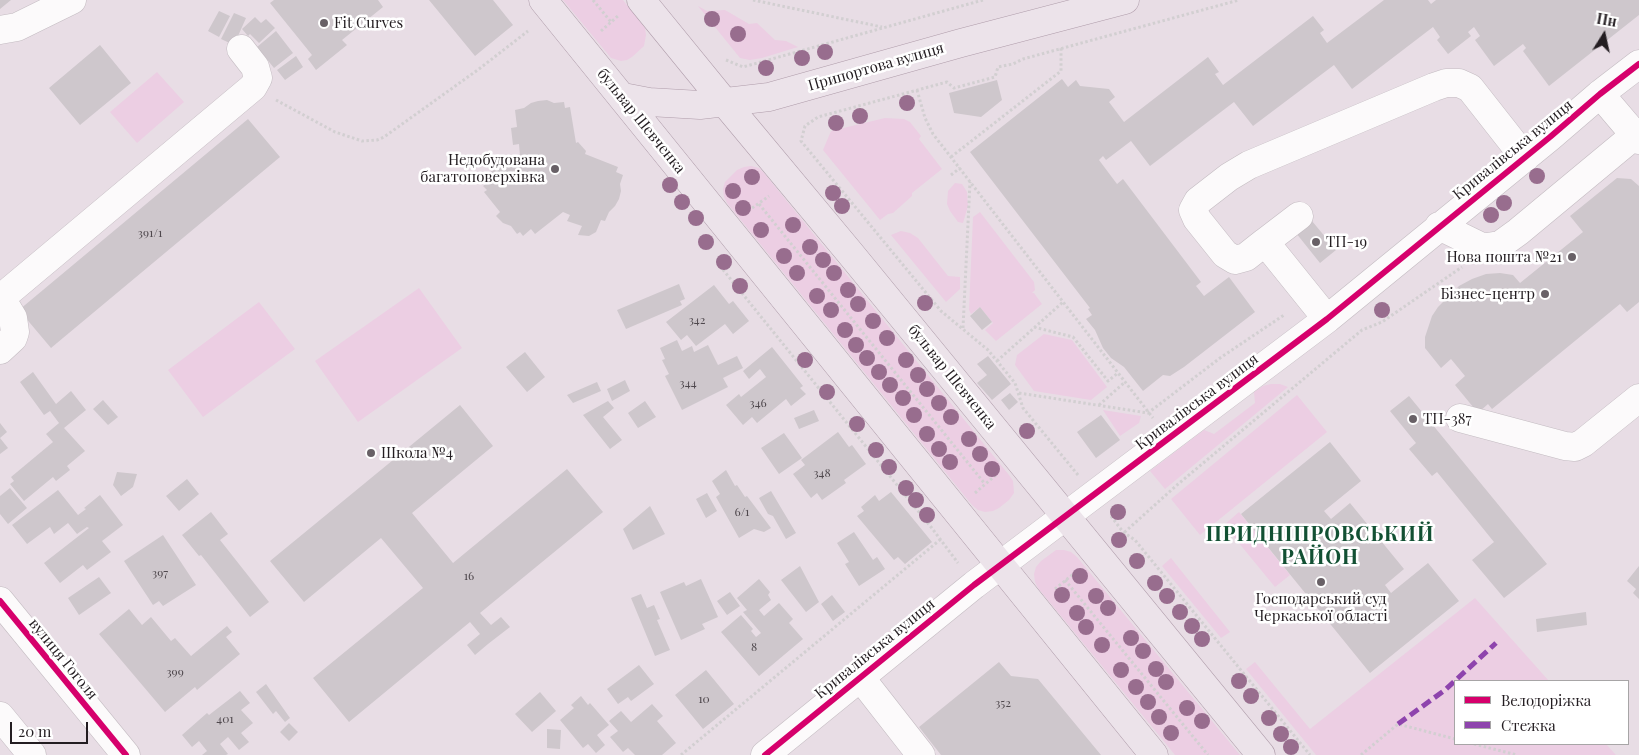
<!DOCTYPE html>
<meta charset="utf-8">
<style>
body{margin:0}
#map{position:relative;width:1639px;height:755px;overflow:hidden;background:#e8dde5;font-family:"Playfair Display",serif}
canvas{display:block}
.legend{position:absolute;left:1454px;top:680px;width:175px;height:65px;box-sizing:border-box;background:#fff;border:1px solid #a7a5a6;margin:0;padding:6px 9px;list-style:none;font-size:15px;color:#231d21}
.legend li{display:flex;align-items:center;gap:10px;height:25px}
.legend b{width:25px;border:1px solid #a7a5a6}
.north{position:absolute;left:1579px;top:10px;width:50px;height:50px;-webkit-text-stroke:4px #fff;paint-order:stroke;rotate:10deg;font-size:14px;font-weight:700;line-height:20px;text-align:center;color:#231d21}
.north::after{content:'';display:block;margin:auto;width:18px;height:22px;background:#231d21;clip-path:polygon(50% 0,100% 100%,50% 72%,0 100%)}
.scale{position:absolute;left:10px;top:722px;width:78px;height:22px;box-sizing:border-box;border:2px solid #231d21;border-top:0;padding-left:6px;font-size:15px;line-height:18px;white-space:nowrap;color:#231d21;-webkit-text-stroke:4px #fff;paint-order:stroke}
</style>
<div id="map">
<canvas width="1639" height="755"></canvas>
<ul class="legend">
<li><b style="height:6px;background:#d6006c"></b>Велодоріжка</li>
<li><b style="height:6px;background:#8e44ad"></b>Стежка</li>
</ul>
<div class="north">Пн</div>
<div class="scale">20 m</div>
</div>
<script>
const ctx = document.querySelector('canvas').getContext('2d');
ctx.lineJoin = 'round';
function paint(path, color) {
  ctx.fillStyle = color;
  ctx.fill(path, 'evenodd');
}
function toPath(rows) {
  const path = new Path2D();
  for (const r of rows) {
    path.moveTo(r[0], r[1]);
    for (let i = 2; i < r.length; i += 2) path.lineTo(r[i], r[i + 1]);
  }
  return path;
}
function strokePath(path, color, width, dash) {
  ctx.strokeStyle = color;
  ctx.lineWidth = width;
  ctx.lineCap = dash ? 'butt' : 'round';
  ctx.setLineDash(dash || []);
  ctx.stroke(path);
}
function label(font, color, halo, rows, align = 'center') {
  ctx.font = font + ' "Playfair Display",serif';
  ctx.lineWidth = 5;
  ctx.setLineDash([]);
  ctx.textBaseline = 'middle';
  ctx.strokeStyle = halo;
  ctx.fillStyle = color;
  for (const [text, x, y, turn = 0] of rows) {
    ctx.save();
    ctx.translate(x, y);
    ctx.rotate((+turn || 0) * Math.PI / 180);
    ctx.textAlign = isNaN(turn) ? turn : align;
    if (halo) ctx.strokeText(text, 0, 0);
    ctx.fillText(text, 0, 0);
    ctx.restore();
  }
}
paint(toPath([
 [563,0,623,0,645,28,646,35,644,46,632,57,627,60,621,61,611,58],
 [698,6,707,11,725,10,749,24,757,23,775,40,786,41,798,47,762,58,750,60,740,58],
 [157,72,184,102,137,143,110,112],
 [885,118,904,119,910,122,921,136,919,139,942,169,912,193,912,196,893,213,888,214,880,220,823,150,831,131],
 [751,166,759,168,764,173,1009,475,1013,481,1014,493,1009,500,999,508,993,511,985,512,978,510,972,505,727,203,724,197,723,189,725,182,737,170,744,167],
 [955,183,962,184,967,192,968,206,963,223,958,222,950,211,947,204,948,191],
 [980,212,1034,282,1035,290,1032,293,1034,293,1042,304,996,341,985,330,993,323,980,307,971,314,969,310,973,217],
 [901,231,910,233,918,238,948,276,960,277,960,289,946,302,891,235],
 [419,288,462,348,358,422,315,361],
 [259,302,295,349,203,417,168,370],
 [1044,334,1072,340,1107,387,1091,400,1034,391,1015,365,1017,355],
 [1271,384,1280,384,1288,387,1165,489,1150,471,1204,430,1214,434,1255,403,1254,392,1263,386],
 [1297,395,1327,432,1200,535,1171,499],
 [1103,410,1141,416,1139,423,1120,436],
 [1239,512,1290,575,1275,587,1224,525],
 [1056,550,1064,550,1071,552,1077,557,1240,755,1175,755,1038,588,1035,582,1034,574,1036,567,1041,561],
 [1171,558,1230,632,1221,638,1162,566],
 [1475,598,1549,681,1455,681,1455,744,1606,744,1616,755,1316,755,1246,669,1255,662,1310,729]
]), '#eccee3');
paint(toPath([
 [0,0,11,0,0,9],
 [274,0,378,0,383,7,342,40,347,45,316,70,308,59,312,55,270,3],
 [429,0,493,0,513,25,475,56],
 [1384,0,1428,0,1431,4,1436,0,1639,0,1639,15,1549,86,1523,51,1526,48,1523,44,1494,66,1475,40,1480,36,1474,27,1468,32,1471,36,1448,54,1437,40,1440,37,1433,27,1352,89,1334,65,1253,126,1234,102,1150,166,1131,141,1106,160,1103,156,1099,160,1117,184,1123,179,1201,282,1196,286,1204,296,1229,277,1255,312,1184,367,1170,376,1163,375,1143,391,1124,367,1111,358,1103,348,1095,330,1086,319,1092,315,1088,309,1090,308,970,152,1062,79,1068,87,1076,80,1080,86,1109,89,1115,97,1109,102,1124,122,1208,57,1219,72,1215,74,1223,85,1313,16,1324,30,1320,33,1327,43],
 [219,11,230,16,219,37,208,31],
 [234,13,246,18,234,45,221,39],
 [255,17,261,23,266,19,275,28,259,43,250,34,248,36,242,29],
 [276,31,293,53,274,68,257,47],
 [100,45,131,83,80,125,49,88],
 [296,56,303,67,285,80,277,70],
 [997,80,1002,100,981,117,954,113,949,93],
 [547,100,554,103,564,102,565,108,570,107,576,143,578,142,586,151,585,154,618,167,616,172,623,175,620,184,621,191,619,199,615,206,609,212,605,221,601,220,596,232,589,236,578,235,582,226,567,221,570,215,563,212,535,234,531,229,523,236,520,232,517,234,511,226,503,223,496,216,500,212,484,192,487,190,483,186,492,179,488,174,508,158,511,163,520,156,519,144,513,145,511,128,517,127,515,110,524,108,531,103,538,101],
 [248,119,280,157,51,348,19,310],
 [1617,178,1631,179,1639,186,1639,302,1627,312,1620,304,1492,409,1488,404,1478,413,1455,385,1465,376,1451,359,1441,368,1425,348,1425,337,1432,316,1438,307,1459,286,1472,279,1486,274,1500,273,1513,275,1520,283,1583,232,1570,216],
 [1312,221,1336,250,1320,263,1296,233],
 [679,284,685,299,680,301,682,305,626,329,617,310],
 [714,285,729,304,733,301,749,321,733,334,725,324,696,346,687,335,681,340,666,322],
 [980,307,992,322,982,330,970,316],
 [677,340,682,351,692,346,694,352,708,345,718,365,737,356,743,368,723,378,728,387,682,410,665,376,669,374,662,360,665,359,660,348],
 [772,347,803,386,800,388,806,394,791,406,786,399,757,423,752,417,743,425,726,405,739,394,741,397,766,377,760,369,749,379,743,371],
 [525,352,545,377,527,392,506,367],
 [988,356,1011,384,992,400,977,383,987,375,977,364],
 [33,372,56,404,71,391,86,410,64,428,85,451,67,466,70,470,56,481,53,477,24,501,10,484,14,481,11,477,53,442,46,434,59,423,50,411,44,415,20,382],
 [625,380,630,391,612,401,607,389],
 [597,382,601,391,573,403,567,395],
 [1010,393,1018,402,1009,410,1001,400],
 [1409,396,1547,564,1504,598,1472,560,1494,542,1437,472,1432,476,1409,449,1416,443,1390,411],
 [103,400,118,417,108,425,93,409],
 [608,401,614,408,603,417,622,440,610,449,583,415],
 [645,401,656,417,638,428,628,413],
 [460,405,493,446,412,513,453,563,567,469,603,512,480,613,491,625,501,617,510,627,488,644,475,655,467,645,480,634,470,622,349,722,313,678,423,588,381,538,304,602,270,561],
 [814,410,819,421,799,429,794,418],
 [1101,415,1120,440,1096,458,1077,432],
 [0,423,7,432,0,438,8,448,0,454],
 [838,432,849,447,852,445,866,464,844,480,846,483,822,500,817,493,811,498,793,474,805,465,801,460],
 [784,433,802,458,779,474,761,448],
 [1330,442,1361,481,1324,511,1331,519,1350,503,1404,569,1385,585,1391,593,1428,563,1459,601,1370,673,1241,514],
 [726,470,735,486,737,485,745,497,747,496,771,528,764,532,754,529,739,538,716,497,720,494,712,481],
 [117,472,137,474,133,487,121,496,113,485],
 [187,479,199,494,179,511,166,496],
 [10,488,27,508,8,524,0,514,0,496],
 [58,490,78,515,86,509,84,508,100,495,123,525,102,541,111,552,87,570,83,565,60,583,44,563,89,528,87,527,77,534,68,523,54,534,50,527,27,544,12,525],
 [771,491,796,533,786,539,773,516,768,514,759,498],
 [891,492,932,542,905,564,898,557,894,560,857,516,864,511,861,507,875,495,879,501],
 [707,493,717,511,706,518,696,499],
 [650,506,665,534,633,550,623,529],
 [211,512,228,534,220,540,269,602,250,617,201,555,199,556,182,535],
 [854,532,873,560,877,557,885,569,859,586,845,564,849,562,837,543],
 [163,535,196,585,163,606,159,601,153,605,124,561],
 [800,566,819,602,806,612,781,580],
 [1639,566,1639,599,1633,593,1636,589,1627,581],
 [99,577,111,593,79,615,68,598],
 [701,579,718,617,702,624,705,629,681,640,660,592,684,582,686,586],
 [759,579,770,592,768,595,771,600,759,610,764,616,779,603,793,619,789,623,803,639,759,676,721,632,741,615,753,629,751,631,756,637,761,633,743,612,747,610,737,598],
 [730,592,740,606,727,615,717,601],
 [641,594,647,608,654,605,660,619,657,620,670,650,655,656,631,598],
 [832,595,845,612,833,621,821,604],
 [129,609,142,625,151,617,171,641,175,638,191,656,227,626,232,632,226,637,240,654,197,690,195,687,165,712,99,634],
 [1586,612,1587,625,1537,632,1536,619],
 [999,662,1011,676,1038,679,1101,755,941,755,919,727],
 [639,665,654,684,631,701,628,697,618,704,607,689],
 [706,670,734,704,703,729,675,695],
 [266,684,290,718,285,722,276,711,273,714,256,692],
 [240,691,250,703,241,710,253,723,241,733,249,742,239,750,228,737,220,744,228,754,226,755,202,755,207,751,199,741,192,747,182,735,207,713,209,715],
 [540,692,556,711,532,732,515,714],
 [581,696,588,705,590,703,609,725,597,735,605,745,596,753,588,744,583,748,560,720,574,708,571,705],
 [652,704,663,716,657,721,676,743,662,755,635,755,628,748,623,752,610,737,618,731,609,721,621,711,631,722],
 [289,723,298,732,289,741,280,732],
 [547,729,561,730,560,749,547,748]
]), '#cec7cc');
const minor = toPath([
 [0,30,17,27,72,0],
 [1600,94,1639,140],
 [1439,226,1480,246,1487,247,1500,245,1518,232,1635,135],
 [1265,242,1299,216],
 [1327,319,1265,242,1246,257,1235,260,1225,254,1197,219,1193,210,1198,201,1229,177,1249,165,1434,87,1446,83,1459,83,1470,88,1525,158],
 [0,350,13,338,15,332,13,318,1,298,253,87,258,78,255,67,241,49],
 [1460,418,1565,446,1575,447,1583,443,1639,398],
 [0,601,126,755],
 [860,677,921,755],
 [0,716,32,755],
 [765,755,974,585,1327,319,1550,137,1600,94,1639,64]
]);
const major = toPath([
 [543,0,1154,755],
 [641,0,725,103,850,253,1261,755],
 [623,97,649,102,700,105,769,97,961,43,1125,0]
]);
strokePath(minor, '#c3bbc1', 29);
strokePath(major, '#af9caa', 29);
strokePath(toPath([
 [593,0,611,22],
 [753,0,882,27],
 [601,31,619,15],
 [726,60,743,67,983,0],
 [917,90,925,118,933,134,1153,418],
 [276,100,335,132,362,141,377,140,384,137,479,69,528,31],
 [951,157,1061,71,1061,48],
 [951,175,960,168],
 [759,204,985,484],
 [748,211,769,196],
 [718,261,720,266,931,527,958,563],
 [1034,327,1073,337,1108,381,1118,373],
 [963,328,970,182],
 [997,361,1063,302],
 [1019,393,1148,413,1220,358,1284,315],
 [1099,405,1125,382],
 [1078,475,1023,408,1015,383,988,350,941,311,801,141,805,126,818,117,947,82,954,88,995,77,998,67,1013,64,1023,59,1239,0],
 [975,493,997,474],
 [1111,516,1123,532,1135,540,1310,755],
 [1117,539,1177,485,1362,330,1382,322,1462,267],
 [1065,580,1208,755],
 [1055,589,1077,571],
 [1474,744,1517,755],
 [681,755,941,539],
 [1361,755,1398,724,1455,739]
]), '#d2cfd1', 3, [2.5, 2.5]);
strokePath(minor, '#fcfafb', 28);
strokePath(major, '#ece3ea', 28);
strokePath(toPath([
 [1398,724,1445,690,1496,643]
]), '#8e44ad', 5, [10, 5]);
strokePath(toPath([
 [0,601,126,755],
 [765,755,974,585,1327,319,1550,137,1600,94,1639,64]
]), '#d6006c', 6);
ctx.fillStyle = '#986d8e';
for (const [x, y] of [
 [712,19],
 [738,34],
 [825,52],
 [802,58],
 [766,68],
 [907,103],
 [860,116],
 [836,123],
 [1537,176],
 [752,177],
 [670,185],
 [733,191],
 [833,193],
 [682,202],
 [1504,203],
 [842,206],
 [743,208],
 [1491,215],
 [696,218],
 [793,225],
 [761,230],
 [706,242],
 [810,247],
 [784,256],
 [823,260],
 [724,262],
 [797,273],
 [834,273],
 [740,286],
 [848,290],
 [817,296],
 [925,303],
 [858,304],
 [831,310],
 [1382,310],
 [873,321],
 [845,330],
 [887,338],
 [856,345],
 [867,358],
 [805,360],
 [906,360],
 [879,372],
 [918,375],
 [890,385],
 [927,389],
 [827,392],
 [903,398],
 [939,403],
 [914,415],
 [951,417],
 [857,424],
 [1027,431],
 [927,434],
 [969,439],
 [939,449],
 [876,450],
 [980,454],
 [950,462],
 [889,467],
 [992,469],
 [906,488],
 [916,500],
 [1118,512],
 [927,515],
 [1119,540],
 [1137,561],
 [1080,576],
 [1155,583],
 [1062,595],
 [1096,596],
 [1167,596],
 [1108,608],
 [1180,612],
 [1077,613],
 [1192,626],
 [1086,627],
 [1131,638],
 [1202,639],
 [1102,645],
 [1143,651],
 [1156,669],
 [1121,670],
 [1239,681],
 [1166,682],
 [1136,687],
 [1251,696],
 [1148,702],
 [1187,708],
 [1159,717],
 [1269,718],
 [1202,721],
 [1171,733],
 [1281,734],
 [1291,747]
]) {
  ctx.beginPath();
  ctx.arc(x, y, 8, 0, 2 * Math.PI);
  ctx.fill();
}
for (const [x, y, r, color] of [
 [324,23,5,"#686066"],
 [555,169,5,"#686066"],
 [1316,242,5,"#686066"],
 [1572,257,5,"#686066"],
 [1545,294,5,"#686066"],
 [1413,419,5,"#686066"],
 [371,453,5,"#686066"],
 [1321,582,5,"#686066"]
]) {
  const dot = new Path2D();
  dot.arc(x, y, r, 0, 2 * Math.PI);
  ctx.fillStyle = color;
  ctx.fill(dot);
  strokePath(dot, '#fff', 2);
}
label('12px', '#4f484d', null, [
 ["391/1",150,233],
 ["342",697,320],
 ["344",688,383],
 ["346",758,403],
 ["348",822,473],
 ["6/1",742,512],
 ["397",160,573],
 ["16",469,576],
 ["8",754,647],
 ["399",175,672],
 ["10",704,699],
 ["352",1003,703],
 ["401",225,719]
]);
label('15px', '#231d21', '#fff', [
 ["Fit Curves",334,23],
 ["Недобудована",545,160,"right"],
 ["багатоповерхівка",545,177,"right"],
 ["ТП-19",1326,242],
 ["Нова пошта №21",1562,257,"right"],
 ["Бізнес-центр",1535,294,"right"],
 ["ТП-387",1423,419],
 ["Школа №4",381,453],
 ["Господарський суд",1321,599,"center"],
 ["Черкаської області",1321,616,"center"]
], 'left');
label('15px', '#231d21', '#fff', [
 ["Припортова вулиця",876,67,-16],
 ["бульвар Шевченка",641,121,51],
 ["Кривалівська вулиця",1513,150,-39],
 ["бульвар Шевченка",952,377,51],
 ["Кривалівська вулиця",1197,402,-37],
 ["Кривалівська вулиця",875,649,-39],
 ["вулиця Гоголя",63,659,51]
]);
ctx.letterSpacing = '1px';
label('bold 20px', '#125033', '#fff', [
 ["ПРИДНІПРОВСЬКИЙ",1320,535],
 ["РАЙОН",1320,558]
]);
ctx.letterSpacing = '0px';
</script>
